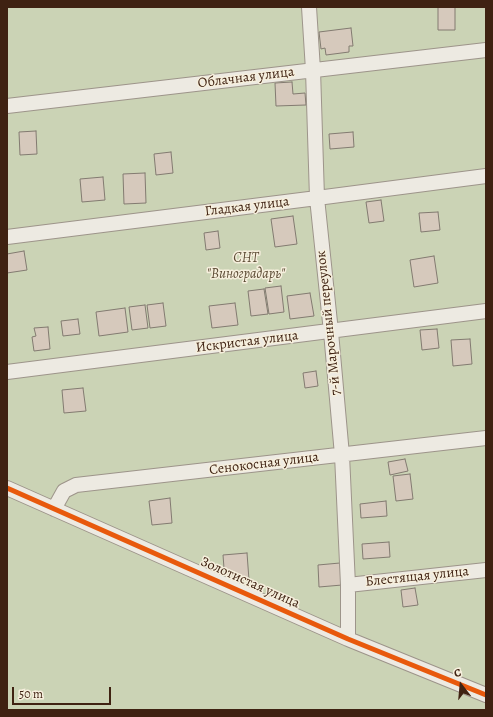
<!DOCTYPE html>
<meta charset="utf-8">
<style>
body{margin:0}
#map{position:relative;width:493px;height:717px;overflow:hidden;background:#e9e2d3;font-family:Alegreya,serif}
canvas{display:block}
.frame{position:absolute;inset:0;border:8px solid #3f2212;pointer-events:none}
.north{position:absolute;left:441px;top:665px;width:40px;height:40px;-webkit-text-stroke:3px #f6efdd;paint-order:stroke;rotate:344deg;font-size:11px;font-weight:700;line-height:16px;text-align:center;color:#3f2212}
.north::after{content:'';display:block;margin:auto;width:14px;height:18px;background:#3f2212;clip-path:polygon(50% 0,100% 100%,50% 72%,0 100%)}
.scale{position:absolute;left:12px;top:687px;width:99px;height:18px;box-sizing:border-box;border:2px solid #3f2212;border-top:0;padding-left:5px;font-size:12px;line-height:14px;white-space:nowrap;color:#3f2212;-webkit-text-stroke:3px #f6efdd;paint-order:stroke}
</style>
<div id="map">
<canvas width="493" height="717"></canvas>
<div class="frame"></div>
<div class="north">С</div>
<div class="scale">50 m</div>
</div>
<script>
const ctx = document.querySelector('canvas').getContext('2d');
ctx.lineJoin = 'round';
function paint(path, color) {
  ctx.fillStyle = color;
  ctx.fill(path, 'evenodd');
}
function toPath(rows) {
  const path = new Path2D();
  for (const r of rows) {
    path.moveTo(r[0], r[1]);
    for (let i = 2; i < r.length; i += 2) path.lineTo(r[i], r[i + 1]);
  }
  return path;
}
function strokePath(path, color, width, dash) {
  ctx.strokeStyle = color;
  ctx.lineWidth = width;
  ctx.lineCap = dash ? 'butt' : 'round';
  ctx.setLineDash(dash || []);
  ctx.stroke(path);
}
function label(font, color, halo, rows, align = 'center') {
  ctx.font = font + ' Alegreya,serif';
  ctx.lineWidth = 3;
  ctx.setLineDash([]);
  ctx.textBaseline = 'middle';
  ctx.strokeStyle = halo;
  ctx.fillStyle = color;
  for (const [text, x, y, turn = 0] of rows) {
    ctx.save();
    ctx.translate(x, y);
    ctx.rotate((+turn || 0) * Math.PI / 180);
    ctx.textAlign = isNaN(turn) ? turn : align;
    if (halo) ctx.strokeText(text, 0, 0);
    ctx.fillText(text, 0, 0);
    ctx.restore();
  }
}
paint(toPath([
 [7,7,486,7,486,710,7,710]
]), '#cbd3b5');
const building = toPath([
 [438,7,455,7,455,30,438,30,438,7],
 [351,28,353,46,349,46,349,52,326,55,325,48,321,49,319,32,351,28],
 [292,82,293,94,305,93,306,105,276,106,275,83,292,82],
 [36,131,37,154,20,155,19,132,36,131],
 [353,132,354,147,330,149,329,134,353,132],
 [171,152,173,173,156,175,154,154,171,152],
 [145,173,146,203,124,204,123,174,145,173],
 [103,177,105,200,82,202,80,179,103,177],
 [381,200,384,221,369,223,366,202,381,200],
 [438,212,440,230,421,232,419,213,438,212],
 [293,216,297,244,275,247,271,219,293,216],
 [218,231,220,248,206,250,204,233,218,231],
 [24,251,27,270,7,273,7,254,24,251],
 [434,256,438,283,414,287,410,260,434,256],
 [281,286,284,312,269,314,265,288,281,286],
 [264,289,268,314,251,316,248,291,264,289],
 [310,293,314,316,290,319,287,296,310,293],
 [163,303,166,326,150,328,147,305,163,303],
 [235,303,238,325,212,328,209,306,235,303],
 [145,305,148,328,132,330,129,307,145,305],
 [125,308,128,332,99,336,96,312,125,308],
 [78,319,80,334,63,336,61,321,78,319],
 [48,327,50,349,34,351,32,337,36,336,34,328,48,327],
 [437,329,439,348,422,350,420,330,437,329],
 [470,339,472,364,453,366,451,340,470,339],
 [316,371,318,386,305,388,303,373,316,371],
 [83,388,86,411,64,413,62,390,83,388],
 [405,459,408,471,390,475,388,462,405,459],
 [410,474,413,499,396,501,393,476,410,474],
 [170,498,172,523,152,525,149,501,170,498],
 [386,501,387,516,361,518,360,504,386,501],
 [389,542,390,557,363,559,362,544,389,542],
 [247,553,249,580,225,581,223,555,247,553],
 [340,563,342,585,319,587,318,565,340,563],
 [415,588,418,605,403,607,401,590,415,588]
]);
paint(building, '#d6c9bc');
strokePath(building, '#837b71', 1);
const minor = toPath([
 [309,7,313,70,317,198,331,332,342,455,348,585,348,639],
 [7,106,486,50],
 [7,237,317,198,486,176],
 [7,372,486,311],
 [7,488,348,639,486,695],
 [54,509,64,491,76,485,486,438],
 [348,585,486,570]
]);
strokePath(minor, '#9d948a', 16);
strokePath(minor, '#edeae2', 14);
strokePath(toPath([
 [7,488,348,639,486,695]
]), '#e8590c', 5);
label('14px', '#3f2212', '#f6efdd', [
 ["Облачная улица",246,78,-7],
 ["Гладкая улица",247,207,-7],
 ["7-й Марочный переулок",329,323,-96],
 ["Искристая улица",247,342,-7],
 ["Сенокосная улица",264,464,-7],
 ["Блестящая улица",417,577,-6],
 ["Золотистая улица",250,583,24]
]);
label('italic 14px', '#5c4b34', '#f6efdd', [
 ["СНТ",246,259],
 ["\"Виноградарь\"",246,275]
]);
</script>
